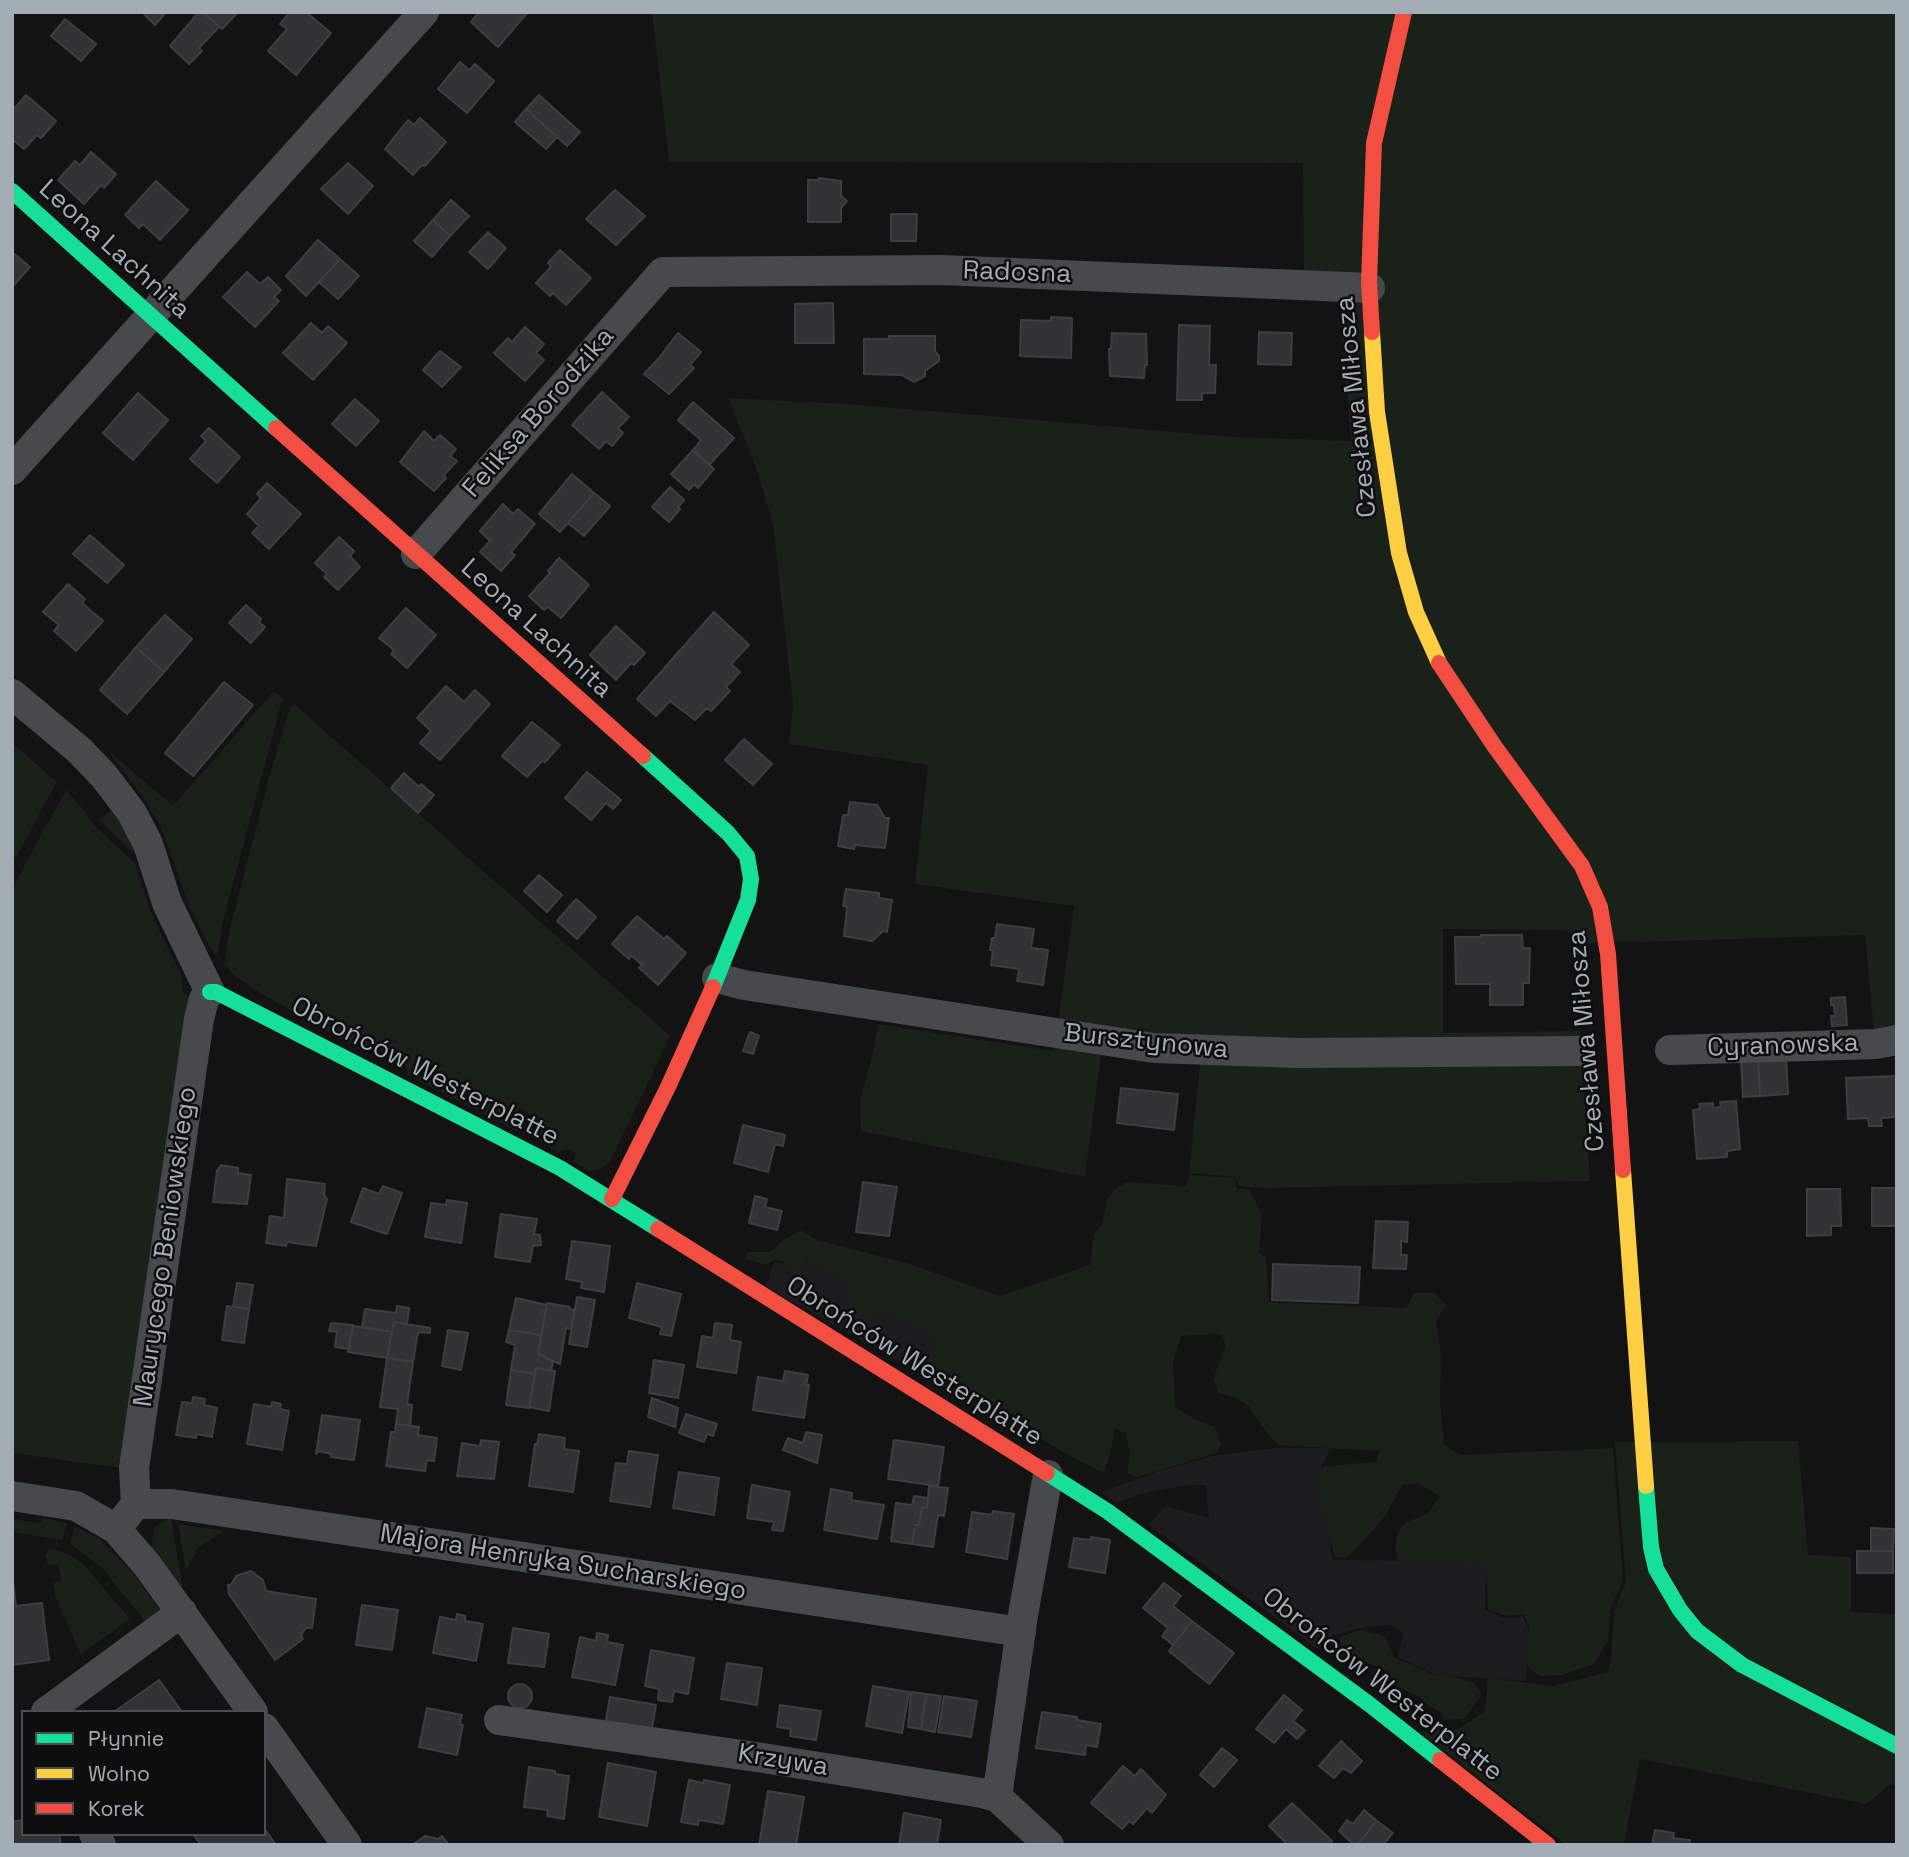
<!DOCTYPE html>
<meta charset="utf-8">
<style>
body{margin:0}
#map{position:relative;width:1909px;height:1857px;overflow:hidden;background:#131314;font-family:"Space Grotesk",sans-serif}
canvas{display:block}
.frame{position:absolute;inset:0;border:14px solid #a3adb6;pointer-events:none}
.legend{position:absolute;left:21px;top:1710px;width:245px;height:126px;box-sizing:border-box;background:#0e0e0f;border:2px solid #4a4e52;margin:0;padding:9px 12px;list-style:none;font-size:21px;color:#a3adb6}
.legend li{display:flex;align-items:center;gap:14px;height:35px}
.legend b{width:35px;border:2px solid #4a4e52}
</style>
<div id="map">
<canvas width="1909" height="1857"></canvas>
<div class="frame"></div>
<ul class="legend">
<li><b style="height:9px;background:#16e098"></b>Płynnie</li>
<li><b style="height:9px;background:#ffcf43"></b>Wolno</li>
<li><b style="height:9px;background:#f24e42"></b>Korek</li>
</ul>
</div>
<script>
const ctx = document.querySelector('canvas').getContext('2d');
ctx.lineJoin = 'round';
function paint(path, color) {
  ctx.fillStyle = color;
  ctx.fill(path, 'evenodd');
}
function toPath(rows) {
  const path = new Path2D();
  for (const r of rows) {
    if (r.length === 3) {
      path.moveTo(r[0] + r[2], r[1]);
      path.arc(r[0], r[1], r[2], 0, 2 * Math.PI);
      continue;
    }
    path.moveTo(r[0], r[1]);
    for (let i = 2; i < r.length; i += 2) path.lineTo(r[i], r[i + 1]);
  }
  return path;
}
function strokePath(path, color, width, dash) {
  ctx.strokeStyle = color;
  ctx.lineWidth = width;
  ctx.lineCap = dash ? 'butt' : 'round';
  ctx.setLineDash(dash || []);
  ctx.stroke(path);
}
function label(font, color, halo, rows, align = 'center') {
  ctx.font = font + ' "Space Grotesk",sans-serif';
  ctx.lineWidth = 5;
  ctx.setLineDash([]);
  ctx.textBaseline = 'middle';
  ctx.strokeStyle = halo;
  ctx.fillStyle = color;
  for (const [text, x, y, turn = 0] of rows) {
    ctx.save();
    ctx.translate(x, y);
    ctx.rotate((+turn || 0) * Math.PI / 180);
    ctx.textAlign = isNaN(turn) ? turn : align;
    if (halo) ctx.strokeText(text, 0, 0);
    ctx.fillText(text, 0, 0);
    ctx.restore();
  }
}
paint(toPath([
 [774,1262,788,1264,805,1262,851,1279,945,1337,924,1375,766,1287],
 [1274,1448,1332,1448,1322,1465,1332,1560,1487,1561,1485,1610,1504,1618,1523,1617,1530,1633,1526,1681,1437,1675,1397,1657,1403,1635,1400,1630,1389,1625,1365,1627,1331,1636,1318,1649,1149,1525,1165,1506,1209,1518,1206,1485,1182,1486,1140,1494,1116,1503,1101,1492,1159,1471,1212,1456]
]), '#1d1d20');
paint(toPath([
 [652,12,1897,12,1897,1029,1874,1032,1865,935,1574,944,1570,931,1558,930,1443,929,1443,1033,1580,1031,1590,1181,1264,1188,1239,1186,1235,1177,1189,1173,1200,1064,1101,1054,1085,1177,861,1131,860,1100,874,1049,878,1024,1054,1051,1074,906,915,884,928,765,789,744,793,705,773,524,755,464,728,398,849,404,1234,437,1351,441,1337,278,1304,275,1303,163,669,162],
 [274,691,284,700,281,704,223,921,217,956,206,941,190,908,161,827,143,797,112,757,113,755,173,806],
 [294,704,670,1036,610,1162,601,1169,589,1171,573,1161,576,1153,568,1149,558,1153,539,1140,532,1116,519,1108,518,1131,408,1075,406,1067,382,1050,369,1044,359,1049,262,994,235,976,224,964,231,924,273,763,290,708],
 [12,743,57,782,12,864],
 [66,790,83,809,93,824,135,864,152,915,181,974,183,992,209,1015,143,1471,12,1453,12,888],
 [113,810,116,811,142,861,99,820],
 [1191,1175,1235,1178,1237,1188,1250,1190,1262,1214,1259,1253,1266,1257,1269,1302,1406,1308,1414,1293,1435,1293,1446,1305,1436,1321,1441,1355,1440,1402,1444,1444,1460,1455,1613,1448,1623,1579,1610,1611,1608,1641,1594,1664,1562,1675,1540,1676,1530,1670,1526,1661,1529,1628,1524,1614,1506,1616,1488,1610,1486,1566,1413,1564,1398,1559,1395,1549,1398,1533,1406,1522,1427,1514,1440,1497,1418,1483,1402,1485,1386,1515,1353,1552,1345,1558,1335,1557,1320,1507,1318,1479,1324,1466,1377,1462,1379,1451,1278,1445,1260,1424,1249,1406,1236,1398,1219,1393,1213,1379,1226,1345,1220,1334,1181,1336,1173,1362,1175,1406,1194,1419,1215,1427,1221,1444,1217,1453,1138,1477,1127,1473,1130,1455,1126,1434,1115,1428,1110,1456,1103,1473,1068,1455,1027,1430,990,1402,945,1380,930,1375,917,1366,917,1358,930,1358,935,1337,887,1312,864,1321,851,1309,848,1282,805,1261,794,1275,786,1267,783,1261,774,1260,766,1265,746,1259,747,1252,770,1252,783,1240,801,1230,817,1240,910,1264,1000,1296,1090,1265,1094,1235,1102,1223,1107,1200,1113,1191,1126,1182,1186,1186],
 [1798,1441,1808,1555,1851,1557,1851,1612,1897,1614,1897,1786,1891,1784,1866,1804,1640,1759,1624,1845,1566,1845,1419,1731,1458,1729,1485,1711,1488,1678,1553,1686,1608,1672,1611,1661,1614,1612,1626,1582,1615,1442],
 [44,1518,67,1523,62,1540,12,1532,12,1519,40,1523],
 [171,1518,184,1596,151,1548,154,1528,163,1521],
 [178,1524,224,1531,199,1547,186,1570],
 [75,1526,101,1540,137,1578,161,1612,148,1625,103,1569,70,1543],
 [50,1548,72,1556,85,1566,130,1619,81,1654,56,1599,53,1583,61,1581,58,1564,48,1565,45,1555],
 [1360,1630,1385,1636,1394,1657,1435,1675,1452,1676,1474,1683,1482,1695,1464,1719,1444,1720,1440,1712,1430,1707,1418,1696,1391,1684,1383,1669,1343,1653,1339,1637]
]), '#1a2119');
const building = toPath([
 [142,12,166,12,155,25,142,12],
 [199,12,203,12,219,27,199,48,202,51,189,64,170,46,199,12],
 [203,12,238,12,222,29,203,12],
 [290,12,306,12,331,33,296,75,268,51,287,29,280,24,290,12],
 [479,12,528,12,498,47,471,22,479,12],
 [65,19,96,44,81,61,51,36,65,19],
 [460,62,469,70,475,64,494,81,467,113,438,89,460,62],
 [26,95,56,121,41,138,37,135,24,149,12,139,12,111,26,95],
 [539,95,580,132,567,146,526,109,539,95],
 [526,109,557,137,546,149,515,122,526,109],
 [420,118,446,142,425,166,422,165,413,175,385,149,408,120,414,125,420,118],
 [91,152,116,174,104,188,101,185,84,204,58,180,75,161,80,165,91,152],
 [348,163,373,186,348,214,321,189,348,163],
 [819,178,841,181,841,196,847,201,841,208,841,222,808,222,808,180,819,180,819,178],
 [156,181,188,210,160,240,143,224,139,228,125,215,156,181],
 [615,190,645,216,616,245,586,219,615,190],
 [451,200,469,216,450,236,433,220,451,200],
 [891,214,917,214,916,241,891,241,891,214],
 [433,220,450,236,432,257,414,241,433,220],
 [488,232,506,248,488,269,469,252,488,232],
 [318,240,340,259,306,296,286,276,318,240],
 [560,250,591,278,566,305,553,293,550,296,536,283,551,267,548,263,560,250],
 [12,252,30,267,12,287,12,252],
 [340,259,359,276,338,299,319,282,340,259],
 [247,272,260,284,268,277,281,290,274,297,279,301,255,327,223,297,247,272],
 [833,303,834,343,795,343,795,304,833,303],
 [1051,317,1072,318,1071,358,1020,356,1021,320,1051,321,1051,317],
 [311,323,322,333,328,326,347,343,313,380,283,353,311,323],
 [1179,325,1210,326,1209,365,1216,365,1215,393,1202,393,1202,400,1177,400,1179,325],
 [525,327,544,344,536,353,544,360,525,381,494,353,508,338,512,342,525,327],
 [1259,332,1292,333,1291,365,1258,364,1259,332],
 [678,333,701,352,690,365,694,368,669,394,644,374,659,358,678,333],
 [1112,333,1146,334,1147,365,1145,365,1144,378,1110,376,1109,349,1111,349,1112,333],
 [889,336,935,336,935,351,939,356,939,361,925,371,925,376,914,382,902,375,864,374,864,339,889,339,889,336],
 [440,351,461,367,442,387,423,370,440,351],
 [602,392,629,417,618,428,623,433,612,446,606,441,599,449,572,425,602,392],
 [138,393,168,420,133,460,103,433,138,393],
 [355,399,379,421,356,446,332,424,355,399],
 [693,402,734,438,709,465,693,450,701,440,678,420,693,402],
 [209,428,240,457,217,483,190,459,206,441,201,436,209,428],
 [424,431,434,441,440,435,456,449,450,456,457,461,444,475,446,478,434,491,400,462,424,431],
 [693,450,714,469,698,488,694,484,689,490,671,474,693,450],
 [572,474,594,493,560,532,539,514,572,474],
 [267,483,301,514,269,549,252,533,259,526,247,514,261,498,257,494,267,483],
 [670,487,684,500,678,507,680,509,669,522,652,507,670,487],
 [594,493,610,506,584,536,568,523,594,493],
 [503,504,513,514,518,509,535,524,511,552,515,555,501,571,480,552,490,541,480,531,503,504],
 [90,535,124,565,107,583,73,554,90,535],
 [339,537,354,551,350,556,360,567,338,590,324,577,327,574,315,563,339,537],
 [559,558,589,585,561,618,548,607,544,610,529,596,550,573,548,571,559,558],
 [68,584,85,599,82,603,103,621,76,651,54,631,59,625,43,612,68,584],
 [246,605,261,619,259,622,265,627,251,643,229,623,246,605],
 [406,608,436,635,407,668,391,654,394,650,379,638,406,608],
 [714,612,749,645,731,664,740,672,726,687,730,691,711,711,707,708,695,720,670,701,656,716,637,699,714,612],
 [165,615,192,639,164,672,136,647,165,615],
 [616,626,645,653,634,665,631,663,616,680,590,655,616,626],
 [136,647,164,672,127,714,100,690,136,647],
 [224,682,253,705,193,776,165,753,224,682],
 [446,686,464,702,475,690,490,704,440,760,420,743,431,731,417,718,446,686],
 [532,722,560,745,545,762,542,761,527,777,502,756,532,722],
 [744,739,772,764,753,785,725,760,744,739],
 [587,772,621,800,613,809,606,803,591,820,565,798,587,772],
 [404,773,419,787,421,784,434,795,418,813,391,788,404,773],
 [850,802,877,805,885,818,889,818,885,848,855,845,854,849,838,846,843,815,848,815,850,802],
 [539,875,562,895,547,912,524,891,539,875],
 [846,889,879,893,879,898,892,900,887,932,883,931,872,941,844,936,847,907,843,906,846,889],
 [576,899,596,917,577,939,557,921,576,899],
 [637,916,664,939,667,936,686,953,658,985,639,968,642,965,631,955,629,959,612,944,637,916],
 [997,924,1034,929,1031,948,1048,950,1043,985,1017,981,1019,969,991,965,993,950,990,950,992,938,995,938,997,924],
 [1481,935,1522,935,1523,948,1530,948,1529,983,1523,983,1523,1005,1490,1005,1490,984,1456,984,1455,937,1481,937,1481,935],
 [1845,997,1847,1025,1832,1026,1831,1016,1835,1016,1834,1005,1831,1005,1831,998,1845,997],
 [750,1032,759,1036,753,1054,743,1051,750,1032],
 [1758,1058,1786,1058,1788,1094,1760,1096,1758,1058],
 [1758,1058,1760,1096,1743,1097,1741,1059,1758,1058],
 [1897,1076,1897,1117,1881,1118,1882,1126,1869,1126,1868,1118,1848,1119,1846,1078,1897,1076],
 [1121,1088,1178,1094,1174,1130,1117,1123,1121,1088],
 [1736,1101,1740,1149,1727,1151,1727,1157,1697,1159,1693,1110,1700,1109,1699,1104,1713,1103,1713,1108,1721,1107,1720,1102,1736,1101],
 [743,1125,785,1135,783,1146,775,1144,768,1172,734,1163,743,1125],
 [221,1165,238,1168,238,1173,251,1175,247,1204,213,1202,217,1171,221,1165],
 [287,1179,325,1184,324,1195,327,1199,316,1246,287,1242,286,1246,266,1243,270,1216,284,1218,287,1179],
 [863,1182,897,1187,889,1236,856,1232,863,1182],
 [383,1186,402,1193,387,1234,351,1222,363,1188,379,1194,383,1186],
 [1872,1188,1897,1188,1897,1226,1872,1226,1872,1188],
 [1807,1189,1840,1189,1841,1226,1831,1226,1831,1235,1807,1236,1807,1189],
 [755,1196,767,1199,765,1207,782,1211,777,1230,749,1223,755,1196],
 [447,1200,467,1203,461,1243,425,1237,431,1203,446,1205,447,1200],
 [501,1214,537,1219,534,1234,540,1235,541,1245,533,1246,530,1262,495,1257,501,1214],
 [1376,1221,1408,1222,1407,1242,1401,1241,1401,1255,1407,1255,1406,1269,1373,1268,1376,1221],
 [572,1241,610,1246,604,1292,581,1288,582,1282,566,1279,572,1241],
 [1273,1264,1360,1267,1358,1303,1272,1300,1273,1264],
 [237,1283,253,1285,249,1309,233,1307,237,1283],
 [637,1283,681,1294,671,1336,660,1334,662,1327,629,1318,637,1283],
 [577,1297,595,1300,587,1347,569,1344,577,1297],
 [516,1298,547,1305,541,1335,509,1330,516,1298],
 [547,1303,570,1307,569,1309,574,1310,571,1329,566,1328,560,1364,538,1354,547,1303],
 [227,1306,249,1309,244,1343,222,1340,227,1306],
 [397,1306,409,1308,407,1324,394,1322,392,1332,362,1327,365,1309,396,1313,397,1306],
 [394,1322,430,1328,430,1333,418,1332,413,1362,387,1358,394,1322],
 [331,1323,353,1325,349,1349,335,1347,337,1332,329,1331,331,1323],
 [715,1323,732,1325,730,1340,741,1342,736,1373,697,1367,702,1336,713,1338,715,1323],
 [353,1326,392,1332,387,1358,348,1352,353,1326],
 [448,1330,468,1333,461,1370,442,1366,448,1330],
 [509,1330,541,1335,538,1354,553,1361,551,1371,536,1368,535,1374,511,1370,515,1345,506,1342,509,1330],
 [387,1358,413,1362,407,1404,412,1405,410,1426,396,1424,398,1409,380,1407,387,1358],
 [654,1360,684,1365,678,1398,649,1393,654,1360],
 [536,1368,555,1371,549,1411,529,1407,536,1368],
 [511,1370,535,1374,529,1408,506,1405,511,1370],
 [785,1371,808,1375,806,1385,809,1385,804,1418,753,1410,758,1377,783,1381,785,1371],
 [193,1397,205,1399,204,1405,217,1408,212,1437,197,1434,196,1438,176,1435,182,1402,192,1403,193,1397],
 [652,1398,678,1408,675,1427,648,1417,652,1398],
 [272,1402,281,1404,280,1409,289,1411,282,1450,247,1444,254,1404,271,1407,272,1402],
 [686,1414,717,1424,713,1436,707,1434,704,1442,679,1433,686,1414],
 [322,1415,360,1420,354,1460,331,1457,331,1454,318,1451,316,1454,322,1415],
 [396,1424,419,1427,418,1435,437,1438,434,1461,427,1460,425,1471,386,1466,391,1432,395,1432,396,1424],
 [806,1432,822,1435,817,1463,783,1450,788,1438,803,1443,806,1432],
 [539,1434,565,1438,564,1449,579,1451,573,1492,529,1486,535,1444,537,1445,539,1434],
 [481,1440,499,1442,494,1479,457,1476,462,1443,480,1446,481,1440],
 [894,1440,944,1447,938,1486,888,1479,894,1440],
 [629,1451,658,1455,650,1507,610,1501,616,1463,627,1464,629,1451],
 [679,1472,719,1478,714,1515,673,1508,679,1472],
 [752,1485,790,1492,783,1531,772,1530,774,1522,747,1518,752,1485],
 [929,1486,948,1488,944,1516,938,1515,933,1547,912,1544,915,1525,919,1525,922,1507,927,1508,929,1486],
 [831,1489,852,1493,851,1500,884,1505,877,1539,824,1530,831,1489],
 [914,1496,928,1498,927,1508,922,1507,919,1525,915,1525,912,1544,891,1541,896,1503,912,1505,914,1496],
 [993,1511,1014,1514,1007,1559,966,1552,972,1512,992,1515,993,1511],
 [1871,1528,1894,1529,1893,1551,1871,1551,1871,1528],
 [1091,1537,1110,1540,1105,1573,1069,1567,1074,1538,1091,1540,1091,1537],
 [1857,1551,1893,1551,1893,1573,1857,1573,1857,1551],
 [12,1571,16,1606,42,1603,49,1660,12,1665,12,1571],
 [251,1571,263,1580,266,1591,316,1599,312,1628,306,1628,301,1635,303,1639,275,1660,229,1594,228,1585,231,1585,236,1576,251,1571],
 [1164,1583,1181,1596,1173,1606,1192,1621,1173,1645,1162,1636,1168,1628,1143,1608,1164,1583],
 [362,1605,398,1610,392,1650,356,1645,362,1605],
 [457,1614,465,1616,465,1621,483,1624,476,1661,433,1653,440,1617,456,1620,457,1614],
 [1192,1621,1234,1653,1209,1684,1169,1651,1192,1621],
 [513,1628,549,1634,544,1667,508,1663,513,1628],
 [597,1633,608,1635,607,1642,623,1645,615,1685,572,1677,580,1637,596,1641,597,1633],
 [651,1650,694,1658,688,1694,674,1691,672,1702,658,1700,659,1689,645,1686,651,1650],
 [727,1663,762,1668,757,1705,721,1699,727,1663],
 [159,1680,182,1712,114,1712,159,1680],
 [520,1696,12],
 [873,1686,909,1692,902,1733,866,1726,873,1686],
 [911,1692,926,1694,921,1729,908,1727,911,1692],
 [926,1694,941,1696,935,1732,921,1729,926,1694],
 [1284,1695,1302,1710,1293,1721,1305,1730,1297,1739,1286,1729,1274,1743,1256,1729,1284,1695],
 [944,1696,977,1701,971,1737,938,1732,944,1696],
 [610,1697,656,1705,651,1733,605,1726,610,1697],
 [780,1705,821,1711,816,1740,790,1736,791,1729,777,1727,780,1705],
 [427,1708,462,1715,460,1724,463,1725,457,1755,419,1747,427,1708],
 [1042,1712,1077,1717,1077,1720,1101,1724,1097,1747,1086,1745,1085,1755,1036,1748,1042,1712],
 [1341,1741,1362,1761,1351,1773,1343,1768,1334,1778,1319,1766,1341,1741],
 [1222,1748,1237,1760,1214,1787,1200,1775,1222,1748],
 [608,1763,656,1772,647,1826,599,1817,608,1763],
 [1123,1766,1135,1776,1141,1769,1166,1795,1152,1813,1147,1808,1133,1824,1129,1821,1122,1829,1091,1803,1123,1766],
 [529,1767,555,1771,555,1774,569,1776,564,1819,547,1816,548,1810,524,1807,529,1767],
 [689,1780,703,1783,704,1780,730,1785,723,1824,699,1820,698,1825,681,1822,689,1780],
 [768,1791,804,1797,796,1845,759,1845,768,1791],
 [1292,1803,1332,1841,1329,1845,1288,1845,1269,1826,1292,1803],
 [1364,1810,1377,1821,1357,1845,1354,1845,1339,1831,1347,1820,1353,1824,1364,1810],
 [904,1813,941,1820,937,1845,899,1845,904,1813],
 [23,1820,23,1834,59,1834,61,1845,12,1845,12,1822,23,1820],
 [1377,1821,1393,1833,1383,1845,1357,1845,1377,1821],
 [264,1828,276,1845,201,1845,193,1834,264,1834,264,1828],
 [1655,1830,1674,1833,1673,1838,1690,1840,1689,1845,1652,1845,1655,1830],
 [425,1836,438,1839,442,1836,449,1845,412,1845,425,1836]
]);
paint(building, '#323235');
strokePath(building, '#3c3e40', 2);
strokePath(toPath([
 [12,470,424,12],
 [416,554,663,272,942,270,1370,288],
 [12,694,79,750,104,776,132,813,148,844,167,903,210,992,204,999,199,1019,134,1468,136,1504],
 [717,978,744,985,1154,1048,1298,1053,1579,1051],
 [1670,1050,1876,1044,1897,1040],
 [12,1496,76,1506,116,1529,147,1565,253,1712],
 [116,1529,136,1504,172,1504,1021,1632],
 [46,1712,182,1612],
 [499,1720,763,1758,982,1793,997,1797,1049,1845],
 [264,1728,347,1845],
 [997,1797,1023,1615,1048,1475],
 [94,1834,101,1845]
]), '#474a4d', 30);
strokePath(toPath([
 [12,191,276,428],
 [643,756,728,833,747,856,751,879,748,900,713,987],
 [210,992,216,992,560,1168,658,1229],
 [1047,1473,1107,1511,1369,1704,1440,1760],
 [1646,1486,1651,1547,1656,1569,1680,1610,1697,1631,1742,1665,1897,1746]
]), '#16e098', 16);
strokePath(toPath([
 [1372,332,1377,412,1399,553,1416,612,1439,663],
 [1623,1170,1646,1486]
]), '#ffcf43', 16);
strokePath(toPath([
 [1372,332,1369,282,1374,143,1404,12],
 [276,428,643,756],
 [1439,663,1495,747,1582,866,1600,907,1608,954,1623,1170],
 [612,1199,668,1087,713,987],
 [658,1229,1047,1473],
 [1440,1760,1548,1845]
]), '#f24e42', 16);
label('26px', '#a3adb6', '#0e0e0f', [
 ["Leona Lachnita",114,250,42],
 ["Radosna",1017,273,2],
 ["Czesława Miłosza",1357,407,-96],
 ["Feliksa Borodzika",539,413,-49],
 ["Leona Lachnita",536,629,42],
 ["Czesława Miłosza",1587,1041,-95],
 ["Bursztynowa",1146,1042,6],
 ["Cyranowska",1783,1046,-2],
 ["Obrońców Westerplatte",425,1072,27],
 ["Maurycego Beniowskiego",166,1247,-82],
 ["Obrońców Westerplatte",914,1362,32],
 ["Majora Henryka Sucharskiego",563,1563,9],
 ["Obrońców Westerplatte",1382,1685,38],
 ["Krzywa",783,1761,9]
]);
</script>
